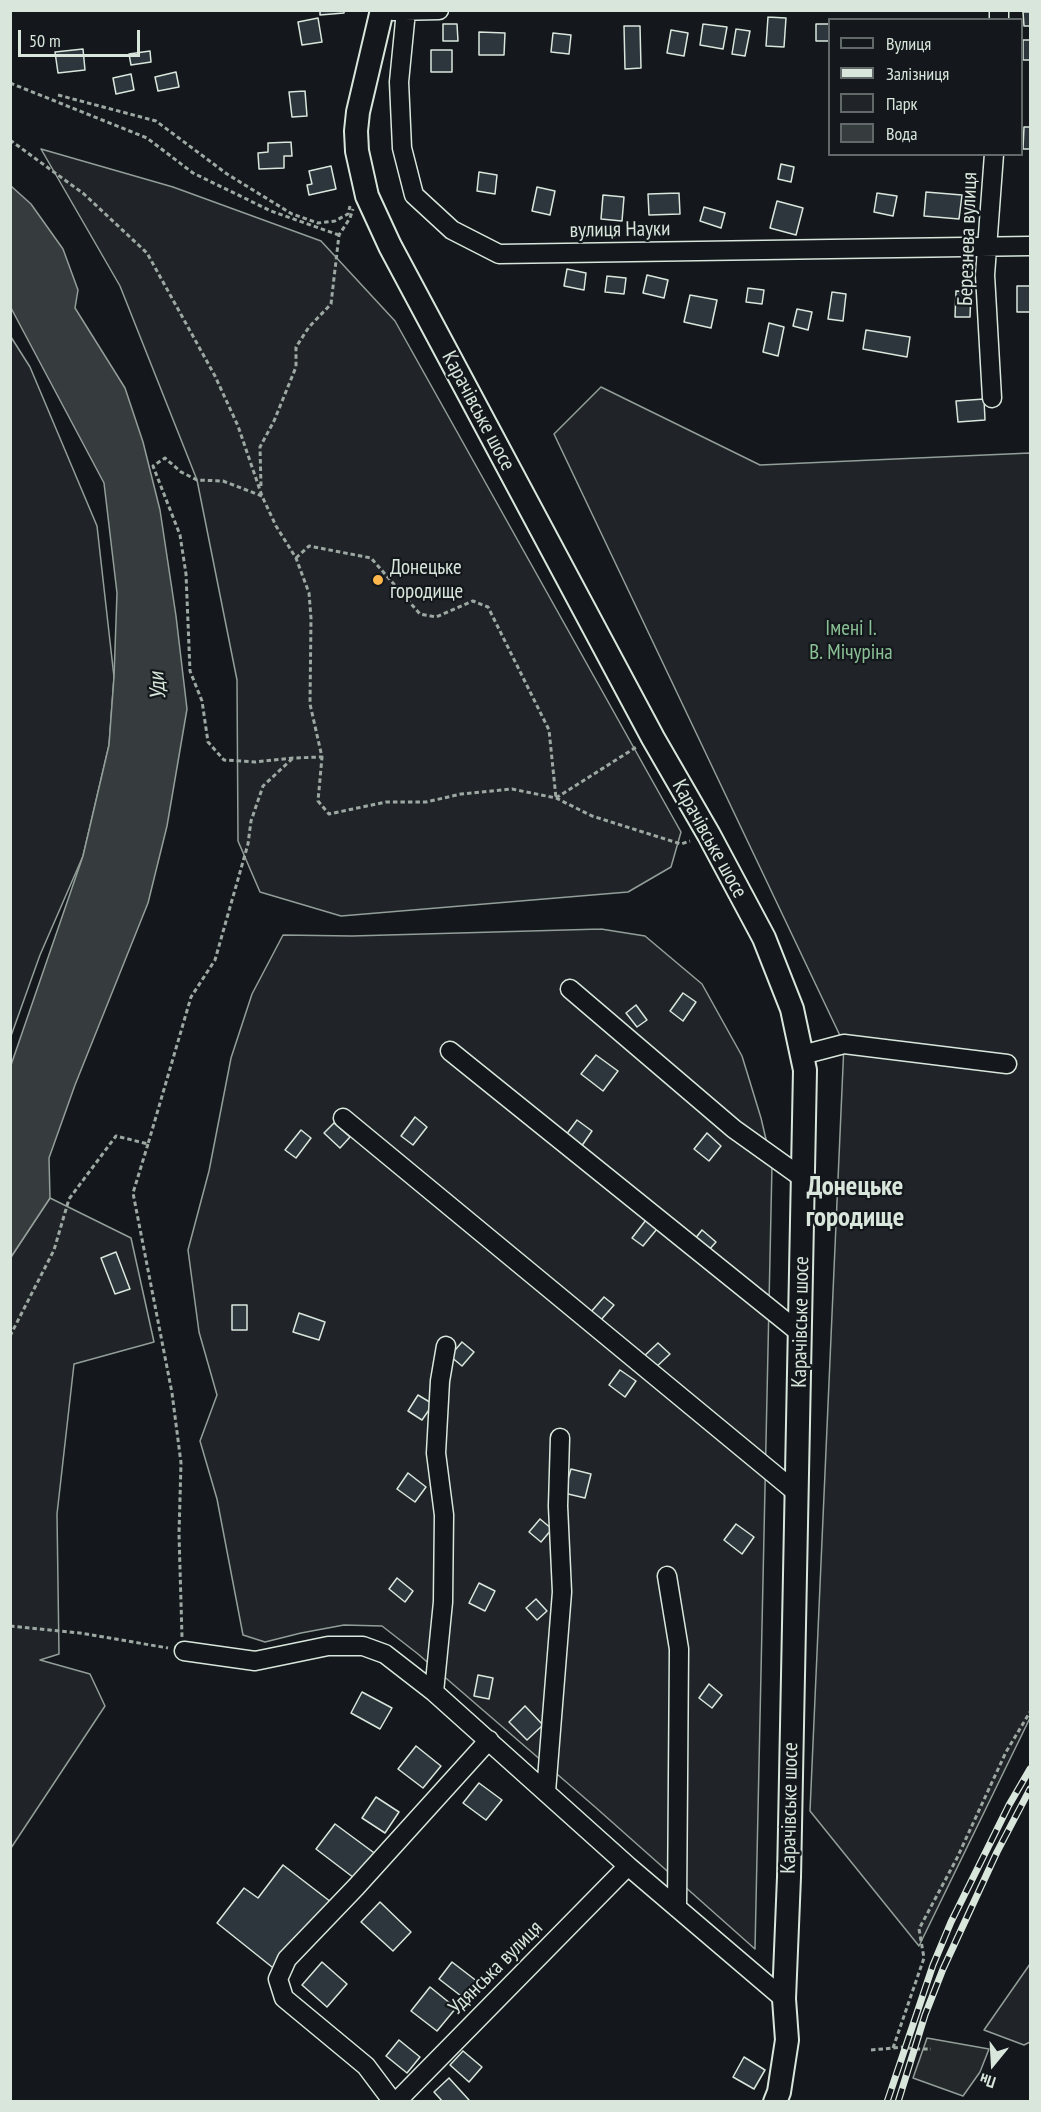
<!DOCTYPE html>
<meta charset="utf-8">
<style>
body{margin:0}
#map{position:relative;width:1041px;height:2112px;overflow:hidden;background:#14181c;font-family:"PT Sans Narrow",sans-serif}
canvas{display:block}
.frame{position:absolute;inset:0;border:12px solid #d8e6dc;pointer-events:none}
.legend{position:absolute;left:828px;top:18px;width:195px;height:138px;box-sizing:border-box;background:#14181c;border:2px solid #626a69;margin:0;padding:8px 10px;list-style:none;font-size:18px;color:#d8e6dc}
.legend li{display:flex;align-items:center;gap:12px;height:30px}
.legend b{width:30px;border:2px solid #626a69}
.north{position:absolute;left:963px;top:2034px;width:60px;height:60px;-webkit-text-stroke:4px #14181c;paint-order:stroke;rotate:198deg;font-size:16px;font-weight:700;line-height:24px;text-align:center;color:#d8e6dc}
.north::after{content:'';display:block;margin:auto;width:21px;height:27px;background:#d8e6dc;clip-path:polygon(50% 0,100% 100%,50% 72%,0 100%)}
.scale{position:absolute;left:18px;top:30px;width:122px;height:27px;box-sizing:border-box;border:3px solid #d8e6dc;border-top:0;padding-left:8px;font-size:18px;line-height:21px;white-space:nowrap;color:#d8e6dc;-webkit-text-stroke:4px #14181c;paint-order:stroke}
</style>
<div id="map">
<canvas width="1041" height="2112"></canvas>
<div class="frame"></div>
<ul class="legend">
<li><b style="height:8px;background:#14181c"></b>Вулиця</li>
<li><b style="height:8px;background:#d8e6dc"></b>Залізниця</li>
<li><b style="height:16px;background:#202428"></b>Парк</li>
<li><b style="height:16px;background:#363b3e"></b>Вода</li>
</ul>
<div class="north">Пн</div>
<div class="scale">50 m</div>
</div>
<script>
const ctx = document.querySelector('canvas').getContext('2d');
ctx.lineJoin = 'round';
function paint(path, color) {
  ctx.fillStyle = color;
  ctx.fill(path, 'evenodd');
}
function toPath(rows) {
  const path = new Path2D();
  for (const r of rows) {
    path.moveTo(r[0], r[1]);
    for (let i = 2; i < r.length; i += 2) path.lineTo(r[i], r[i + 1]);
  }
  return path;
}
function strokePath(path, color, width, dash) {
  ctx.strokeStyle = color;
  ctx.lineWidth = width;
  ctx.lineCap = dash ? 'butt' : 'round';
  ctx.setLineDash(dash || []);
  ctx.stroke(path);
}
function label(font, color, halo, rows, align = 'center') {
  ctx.font = font + ' "PT Sans Narrow",sans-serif';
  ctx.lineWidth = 4.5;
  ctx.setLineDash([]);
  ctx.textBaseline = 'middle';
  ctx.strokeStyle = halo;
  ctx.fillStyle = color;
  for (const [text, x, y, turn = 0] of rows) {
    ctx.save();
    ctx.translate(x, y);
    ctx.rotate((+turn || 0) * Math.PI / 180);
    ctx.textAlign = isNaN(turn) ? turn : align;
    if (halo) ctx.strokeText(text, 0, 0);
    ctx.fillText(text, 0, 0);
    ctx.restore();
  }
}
const green = toPath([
 [41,149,173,187,321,241,395,321,681,832,671,867,628,892,341,916,260,892,238,841,237,680,197,480,120,286,41,149],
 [11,337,30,367,97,526,114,677,109,745,83,856,40,955,11,1036,11,337],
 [601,387,760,465,1030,453,1030,1718,919,1946,810,1811,844,1044,554,434,601,387],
 [601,929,645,936,702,984,742,1056,761,1118,772,1165,755,1949,594,1806,418,1654,382,1626,344,1625,301,1633,265,1642,243,1635,217,1499,200,1441,217,1395,199,1332,188,1250,209,1171,231,1058,252,994,283,935,352,936,601,929],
 [50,1198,131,1238,154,1342,74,1364,57,1514,59,1654,40,1660,90,1674,105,1706,11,1848,11,1257,50,1198],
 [1030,1964,1030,2042,1024,2045,984,2030,1030,1964]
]);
paint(green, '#202428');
strokePath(green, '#939e99', 1.5);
const parking = toPath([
 [927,2038,989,2049,980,2072,963,2096,913,2078,927,2038]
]);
paint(parking, '#24282b');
strokePath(parking, '#939e99', 1.5);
const water = toPath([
 [11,186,31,204,63,249,78,290,75,308,125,388,143,442,160,510,176,616,187,709,167,826,148,903,75,1085,49,1158,50,1198,11,1257,11,1065,83,856,109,745,114,677,117,593,104,483,11,308,11,186]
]);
paint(water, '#363b3e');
strokePath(water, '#939e99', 1.5);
const building = toPath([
 [320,10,344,10,344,13,320,15,320,10],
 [1023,12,1030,12,1030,26,1024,26,1023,12],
 [768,17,786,18,784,47,766,46,768,17],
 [318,18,322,42,302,45,298,22,318,18],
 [443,24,457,24,458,41,443,41,443,24],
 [703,24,727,27,723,49,700,45,703,24],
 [816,24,830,24,830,41,816,41,816,24],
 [624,26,640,26,641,68,625,69,624,26],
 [736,29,750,31,745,56,732,54,736,29],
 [671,30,688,33,684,56,667,53,671,30],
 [479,32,505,33,504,55,479,55,479,32],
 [553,33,571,35,569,54,551,52,553,33],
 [1023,40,1030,40,1030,60,1023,60,1023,40],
 [83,49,85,70,58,73,55,52,83,49],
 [431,50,452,50,452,72,431,72,431,50],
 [150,51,151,62,131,65,129,54,150,51],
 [176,72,179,87,158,91,155,77,176,72],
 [131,74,134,90,116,94,113,78,131,74],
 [305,91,307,116,292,117,289,92,305,91],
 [1024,127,1030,127,1030,149,1023,149,1024,127],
 [291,142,292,156,284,156,284,168,259,169,258,153,268,152,268,143,291,142],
 [781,164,794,167,791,182,778,179,781,164],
 [331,166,336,189,309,195,307,185,312,184,309,171,331,166],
 [479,172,497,175,495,194,477,191,479,172],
 [537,187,555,191,550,215,532,211,537,187],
 [926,192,962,195,959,219,924,216,926,192],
 [679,193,680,214,649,215,648,194,679,193],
 [877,193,897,196,893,216,874,212,877,193],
 [603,195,624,197,622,221,601,219,603,195],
 [777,201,803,208,796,235,770,228,777,201],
 [704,207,725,213,721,228,700,221,704,207],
 [567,269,586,273,584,290,564,286,567,269],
 [647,275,668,280,664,298,643,293,647,275],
 [607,276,626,278,624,294,605,292,607,276],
 [1017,286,1030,286,1030,312,1017,312,1017,286],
 [748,288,764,290,762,304,746,302,748,288],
 [956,291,971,292,970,317,955,317,956,291],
 [832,292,846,294,843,321,828,319,832,292],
 [690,295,717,300,711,328,684,322,690,295],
 [797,309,812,312,808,330,793,326,797,309],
 [769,323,784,327,778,356,763,352,769,323],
 [866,330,910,337,907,357,863,349,866,330],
 [984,399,985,420,958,422,956,401,984,399],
 [683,993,696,1002,683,1021,670,1011,683,993],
 [636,1005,647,1020,637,1027,626,1013,636,1005],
 [596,1055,618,1071,603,1091,581,1074,596,1055],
 [415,1117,427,1127,413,1145,401,1136,415,1117],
 [577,1120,592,1131,581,1147,566,1135,577,1120],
 [334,1123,350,1137,340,1148,324,1133,334,1123],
 [301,1130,311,1138,296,1158,285,1150,301,1130],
 [707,1133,721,1146,709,1161,694,1149,707,1133],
 [646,1220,657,1229,643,1246,632,1238,646,1220],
 [702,1230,716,1242,708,1251,694,1240,702,1230],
 [116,1252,130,1289,115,1294,101,1258,116,1252],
 [604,1297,614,1305,600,1321,590,1313,604,1297],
 [232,1305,247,1305,247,1330,232,1330,232,1305],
 [299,1313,325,1322,319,1340,293,1332,299,1313],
 [462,1342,474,1352,462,1366,450,1356,462,1342],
 [658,1343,670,1354,654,1369,642,1358,658,1343],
 [620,1370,636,1381,625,1397,609,1385,620,1370],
 [418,1395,433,1404,422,1420,408,1411,418,1395],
 [571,1469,591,1474,585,1498,564,1493,571,1469],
 [408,1473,426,1487,415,1502,397,1489,408,1473],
 [540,1519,552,1529,541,1542,529,1532,540,1519],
 [736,1524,754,1537,742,1554,724,1540,736,1524],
 [397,1578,413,1591,405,1602,389,1589,397,1578],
 [479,1583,495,1591,485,1611,469,1603,479,1583],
 [536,1599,547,1611,537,1620,526,1608,536,1599],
 [478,1675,493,1678,489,1699,474,1696,478,1675],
 [709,1684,722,1695,712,1708,699,1698,709,1684],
 [362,1692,392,1708,380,1729,351,1713,362,1692],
 [525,1706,543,1725,527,1740,509,1722,525,1706],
 [416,1746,441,1766,423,1788,398,1769,416,1746],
 [479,1783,502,1800,486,1820,463,1803,479,1783],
 [376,1797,399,1812,385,1833,362,1818,376,1797],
 [335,1824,377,1855,358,1881,316,1849,335,1824],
 [283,1865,331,1902,277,1971,217,1923,244,1888,258,1898,283,1865],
 [380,1902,411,1932,393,1951,361,1922,380,1902],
 [322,1962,347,1984,327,2007,302,1985,322,1962],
 [452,1962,478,1982,465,1999,439,1979,452,1962],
 [430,1987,456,2008,437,2031,411,2011,430,1987],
 [399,2040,420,2057,407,2073,386,2056,399,2040],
 [463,2051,482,2067,469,2082,450,2065,463,2051],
 [744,2057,765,2070,754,2089,733,2077,744,2057],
 [449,2078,469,2100,467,2102,443,2102,434,2092,449,2078]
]);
paint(building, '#2c363c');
strokePath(building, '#d8e6dc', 1.5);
const minor = toPath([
 [393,11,439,10],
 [406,11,399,82,402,148,414,195,452,230,499,254,1030,246],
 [999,20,999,10],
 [992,398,985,275,994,154],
 [570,989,734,1129,804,1179],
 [450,1051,800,1333],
 [802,1055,844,1044,1007,1064],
 [343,1118,797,1493],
 [667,1576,679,1649,677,1908],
 [184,1651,255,1661,328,1646,363,1646,385,1654,434,1692,628,1866,784,1999],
 [434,1692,443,1602,444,1515,436,1453,440,1381,446,1346],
 [546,1792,562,1592,558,1506,560,1438],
 [393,2102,366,2066,284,1998,278,1979,287,1959,356,1887,489,1740],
 [396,2102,628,1866]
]);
const major = toPath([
 [382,10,358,112,356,131,357,151,367,196,390,246,653,738,709,835,764,938,792,1009,805,1070,789,1877,784,1999,787,2040,779,2092,775,2102]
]);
strokePath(minor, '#d8e6dc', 21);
strokePath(major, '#d8e6dc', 26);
strokePath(toPath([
 [10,83,147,138,193,173,271,211,339,235],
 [58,95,156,121,227,174,292,214,318,223,335,221,348,214,350,206],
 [10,140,84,194,147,253,215,376,238,426,262,496,276,526,296,558,309,593,311,618,310,704,322,757,318,801,329,814,386,802,426,802,461,794,512,789,556,798,592,816,681,844,690,841],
 [261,486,260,447,274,421,296,367,296,347,309,327,331,304,339,235,350,218,353,209],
 [262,496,223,481,197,480,181,472,165,458,153,466,180,535,186,574,190,671,202,701,208,742,224,760,255,762,293,758,322,757],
 [296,558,309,546,371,558,420,614,436,617,473,601,488,607,549,730,556,798],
 [556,798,638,746],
 [148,1144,133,1193,172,1393,181,1463,179,1534,182,1637],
 [10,1336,54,1250,69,1199,116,1136,148,1144,191,997,215,960,248,844,251,821,263,786,293,758],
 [10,1626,80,1633,168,1648],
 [893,2048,924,1958,919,1929,957,1858,1006,1752,1030,1712],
 [871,2050,904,2047,914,2049,931,2049]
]), '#9da8a2', 3, [4.5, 3]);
strokePath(minor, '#14181c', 18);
strokePath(major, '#14181c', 22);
const rail = toPath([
 [887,2102,933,1965,951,1922,1009,1805,1030,1769],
 [898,2102,925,2015,943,1969,997,1852,1030,1789]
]);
strokePath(rail, '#d8e6dc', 7);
strokePath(rail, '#14181c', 4.5, [14]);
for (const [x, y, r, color] of [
 [378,580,6,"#ffb74d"]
]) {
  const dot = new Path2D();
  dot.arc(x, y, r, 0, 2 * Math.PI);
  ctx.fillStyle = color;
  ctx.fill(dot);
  strokePath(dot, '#14181c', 2);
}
label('21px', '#d8e6dc', '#14181c', [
 ["вулиця Науки",620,230,-1],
 ["Березнева вулиця",968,239,-88],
 ["Карачівське шосе",478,411,62],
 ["Карачівське шосе",709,839,61],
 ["Карачівське шосе",801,1322,-89],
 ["Карачівське шосе",790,1808,-89],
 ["Удянська вулиця",496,1968,-45]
]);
label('21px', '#d8e6dc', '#14181c', [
 ["Донецьке",390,568],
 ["городище",390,592]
], 'left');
label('21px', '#8ac095', '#14181c', [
 ["Імені І.",851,629],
 ["В. Мічуріна",851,653]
]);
label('italic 22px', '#d8e6dc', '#14181c', [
 ["Уди",158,686,-95]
]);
label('bold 27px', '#d8e6dc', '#14181c', [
 ["Донецьке",855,1187],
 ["городище",855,1218]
]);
</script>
